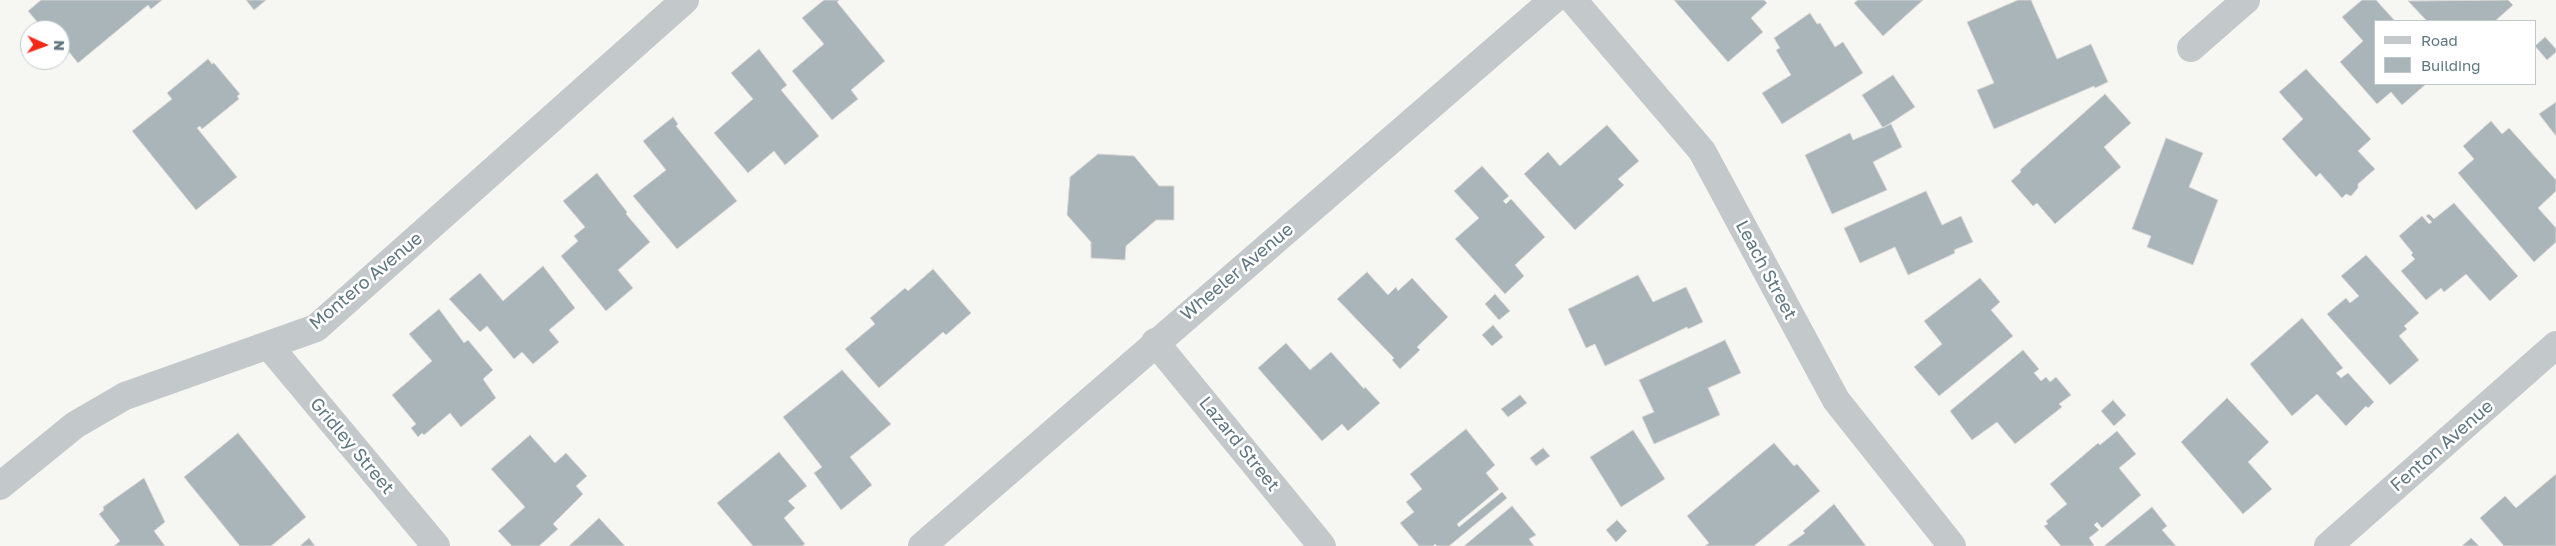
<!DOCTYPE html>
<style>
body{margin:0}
#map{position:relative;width:2556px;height:546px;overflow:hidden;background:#f6f6f2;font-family:"Golos Text",sans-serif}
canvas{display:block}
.legend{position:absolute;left:2374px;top:20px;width:162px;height:65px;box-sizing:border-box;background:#fff;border:1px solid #bfc9cc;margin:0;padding:6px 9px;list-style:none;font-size:15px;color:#5e7780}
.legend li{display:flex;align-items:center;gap:10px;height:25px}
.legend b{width:25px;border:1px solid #bfc9cc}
.north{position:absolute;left:20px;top:20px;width:50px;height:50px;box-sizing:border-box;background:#fff;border:1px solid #bfc9cc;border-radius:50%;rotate:92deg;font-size:14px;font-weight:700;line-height:20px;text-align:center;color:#5e7780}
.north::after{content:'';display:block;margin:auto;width:18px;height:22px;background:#f32916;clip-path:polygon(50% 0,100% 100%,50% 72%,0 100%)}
</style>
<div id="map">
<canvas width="2556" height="546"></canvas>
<ul class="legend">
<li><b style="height:6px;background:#c3c8cb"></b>Road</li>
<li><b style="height:14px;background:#a9b5b8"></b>Building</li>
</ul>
<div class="north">N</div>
</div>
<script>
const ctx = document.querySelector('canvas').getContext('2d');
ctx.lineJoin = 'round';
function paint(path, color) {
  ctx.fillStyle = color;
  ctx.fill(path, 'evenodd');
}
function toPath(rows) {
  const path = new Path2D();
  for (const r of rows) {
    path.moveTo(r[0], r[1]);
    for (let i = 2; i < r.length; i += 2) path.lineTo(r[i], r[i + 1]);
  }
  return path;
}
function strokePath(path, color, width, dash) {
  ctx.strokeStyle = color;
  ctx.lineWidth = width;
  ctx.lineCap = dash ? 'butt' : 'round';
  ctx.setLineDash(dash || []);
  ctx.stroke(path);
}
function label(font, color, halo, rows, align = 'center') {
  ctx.font = font + ' "Golos Text",sans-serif';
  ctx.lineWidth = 5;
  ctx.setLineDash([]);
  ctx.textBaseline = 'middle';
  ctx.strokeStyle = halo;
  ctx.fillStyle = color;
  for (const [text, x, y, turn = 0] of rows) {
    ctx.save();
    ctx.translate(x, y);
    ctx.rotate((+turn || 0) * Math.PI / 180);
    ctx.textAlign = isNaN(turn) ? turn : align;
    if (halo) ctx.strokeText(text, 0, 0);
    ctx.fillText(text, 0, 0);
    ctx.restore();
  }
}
const building = toPath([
 [41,0,162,0,151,9,148,5,78,63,60,41,60,30,51,30,48,26,44,30,28,11,41,0],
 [246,0,266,0,254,10,246,0],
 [824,0,839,0,837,2,885,61,851,90,858,99,832,120,792,71,824,44,802,18,824,0],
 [1674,0,1764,0,1767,3,1751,18,1763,32,1728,62,1674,0],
 [1858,0,1923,0,1883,36,1854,3,1858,0],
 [2018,0,2031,0,2057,59,2091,44,2108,82,2095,88,2094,86,1994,129,1977,90,1994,83,1967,22,2018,0],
 [2362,0,2376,0,2395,21,2375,21,2375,84,2426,84,2402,105,2391,92,2377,104,2340,62,2363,41,2342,17,2362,0],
 [2508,0,2513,5,2495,21,2427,21,2408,1,2508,0],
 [1810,13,1817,24,1820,23,1835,47,1843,42,1863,73,1782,124,1762,93,1791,75,1776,50,1780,48,1774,38,1810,13],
 [2545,37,2556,49,2556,52,2547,60,2535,46,2545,37],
 [759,49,787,85,781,90,819,136,785,165,774,151,748,173,714,133,753,99,731,73,759,49],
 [208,59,212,64,214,63,240,94,237,96,239,99,202,129,200,126,197,128,237,177,196,210,132,131,172,99,167,93,208,59],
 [2306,69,2371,139,2358,151,2375,169,2358,184,2358,188,2351,196,2346,194,2342,198,2320,173,2316,177,2282,139,2303,119,2279,92,2306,69],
 [1893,75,1915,107,1883,128,1862,95,1893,75],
 [2105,94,2131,123,2104,147,2121,167,2055,224,2037,203,2033,206,2011,181,2021,172,2020,170,2105,94],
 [2556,102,2556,136,2539,114,2556,102],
 [673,117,678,124,676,126,737,201,677,249,633,196,666,170,643,141,673,117],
 [2491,121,2502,134,2509,128,2556,180,2556,191,2538,208,2556,228,2556,242,2534,262,2458,173,2474,159,2463,146,2491,121],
 [1891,124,1902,147,1873,162,1887,190,1832,214,1805,155,1850,133,1853,140,1891,124],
 [1607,125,1639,161,1618,179,1624,185,1575,230,1524,174,1548,152,1560,166,1607,125],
 [2166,138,2203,153,2189,187,2218,200,2193,265,2147,247,2151,236,2132,229,2166,138],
 [1098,154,1134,156,1159,186,1174,186,1174,220,1156,220,1126,246,1125,260,1091,258,1091,242,1067,215,1070,177,1098,154],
 [1482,166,1509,196,1503,201,1506,204,1511,199,1545,237,1515,265,1524,276,1505,294,1455,239,1479,218,1454,191,1482,166],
 [597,173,627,212,626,214,650,242,618,270,633,288,606,311,561,256,578,241,574,236,585,227,563,201,597,173],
 [1926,191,1942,225,1961,216,1973,242,1954,250,1955,253,1908,275,1895,247,1860,263,1844,228,1926,191],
 [2454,203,2518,276,2490,301,2466,274,2444,292,2441,288,2426,300,2401,271,2415,259,2411,255,2413,253,2399,236,2422,216,2429,224,2432,222,2426,216,2429,214,2434,219,2454,203],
 [2366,255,2419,313,2404,326,2407,329,2399,336,2419,360,2390,385,2327,314,2346,298,2350,303,2359,296,2341,276,2366,255],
 [543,266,575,308,549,330,559,342,533,364,522,352,514,359,487,326,480,332,449,299,480,273,503,301,543,266],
 [933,269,971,313,946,335,943,332,879,388,845,349,875,324,870,318,905,288,908,291,933,269],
 [1367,272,1388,295,1396,287,1398,291,1412,278,1448,317,1417,347,1420,350,1400,369,1392,360,1394,358,1337,299,1367,272],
 [1638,275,1653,302,1686,287,1703,322,1688,329,1687,327,1605,366,1595,344,1586,348,1568,309,1638,275],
 [1980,278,2000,302,1991,310,2013,336,1939,396,1914,367,1942,344,1924,321,1980,278],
 [1495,294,1510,311,1499,320,1485,304,1495,294],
 [439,309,464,343,468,340,493,370,483,379,496,398,461,427,450,413,424,435,422,433,418,437,411,428,416,424,392,395,432,361,409,334,439,309],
 [2302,318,2343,368,2336,373,2341,378,2348,373,2374,402,2368,408,2366,406,2346,426,2317,394,2292,416,2250,364,2302,318],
 [1493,325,1503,337,1492,346,1482,335,1493,325],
 [1725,340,1741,373,1708,388,1720,415,1654,444,1642,417,1654,412,1639,380,1725,340],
 [1286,343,1310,370,1331,352,1364,389,1365,387,1380,403,1348,431,1342,424,1322,441,1258,368,1286,343],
 [2023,350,2039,369,2034,373,2041,381,2046,377,2050,382,2056,377,2071,395,2059,404,2062,407,2015,444,1997,422,1972,440,1950,411,2023,350],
 [842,370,891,424,850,457,872,485,841,510,814,473,822,467,783,417,842,370],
 [1520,395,1527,403,1508,417,1501,409,1520,395],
 [2227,398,2269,442,2248,462,2272,489,2243,514,2181,442,2227,398],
 [2113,400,2126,415,2114,426,2101,411,2113,400],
 [1466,429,1495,465,1486,473,1499,489,1457,524,1459,527,1502,492,1507,498,1449,546,1437,546,1435,544,1433,546,1419,546,1400,523,1414,512,1406,502,1422,489,1410,474,1466,429],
 [1633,430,1665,479,1621,507,1590,457,1633,430],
 [2117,431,2136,454,2119,468,2141,495,2102,528,2097,522,2094,525,2099,530,2089,538,2094,545,2093,546,2061,546,2044,526,2048,524,2046,521,2067,504,2050,484,2098,443,2100,445,2117,431],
 [238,433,306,517,271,546,240,546,184,477,238,433],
 [530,435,555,463,566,453,587,476,576,486,583,494,553,524,558,529,539,546,512,546,498,531,525,507,491,469,530,435],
 [1774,443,1794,466,1797,464,1820,491,1754,546,1705,546,1709,543,1687,516,1774,443],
 [1543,448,1550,456,1536,466,1530,458,1543,448],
 [779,452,807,486,788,501,795,508,784,518,805,544,802,546,753,546,717,503,779,452],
 [2556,474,2556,546,2504,546,2480,518,2505,496,2516,508,2556,474],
 [144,478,165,522,154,531,165,546,114,546,120,541,99,514,104,510,103,507,144,478],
 [1834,504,1866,546,1787,546,1805,533,1803,531,1834,504],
 [1512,506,1536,535,1529,539,1534,546,1464,546,1512,506],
 [2152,507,2167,526,2162,530,2176,546,2104,546,2152,507],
 [599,518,625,546,569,546,599,518],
 [1617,520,1627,531,1616,542,1606,530,1617,520],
 [309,538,315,546,300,546,309,538],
 [2471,538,2479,546,2462,546,2471,538]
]);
paint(building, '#a9b5b8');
strokePath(building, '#d8d7d5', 1);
strokePath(toPath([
 [1573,0,1702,151,1836,400,1952,546],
 [2191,48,2246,0],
 [1155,342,1322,546],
 [269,346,436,546],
 [0,486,75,425,125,396,316,328,685,0],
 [922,546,1553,0],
 [2328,546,2556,345]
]), '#c3c8cb', 28);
label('18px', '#5e7780', '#fff', [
 ["Leach Street",1766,270,62],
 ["Wheeler Avenue",1237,272,-40],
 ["Montero Avenue",366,281,-40],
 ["Lazard Street",1239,444,51],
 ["Gridley Street",352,446,50],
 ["Fenton Avenue",2442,446,-41]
]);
</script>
